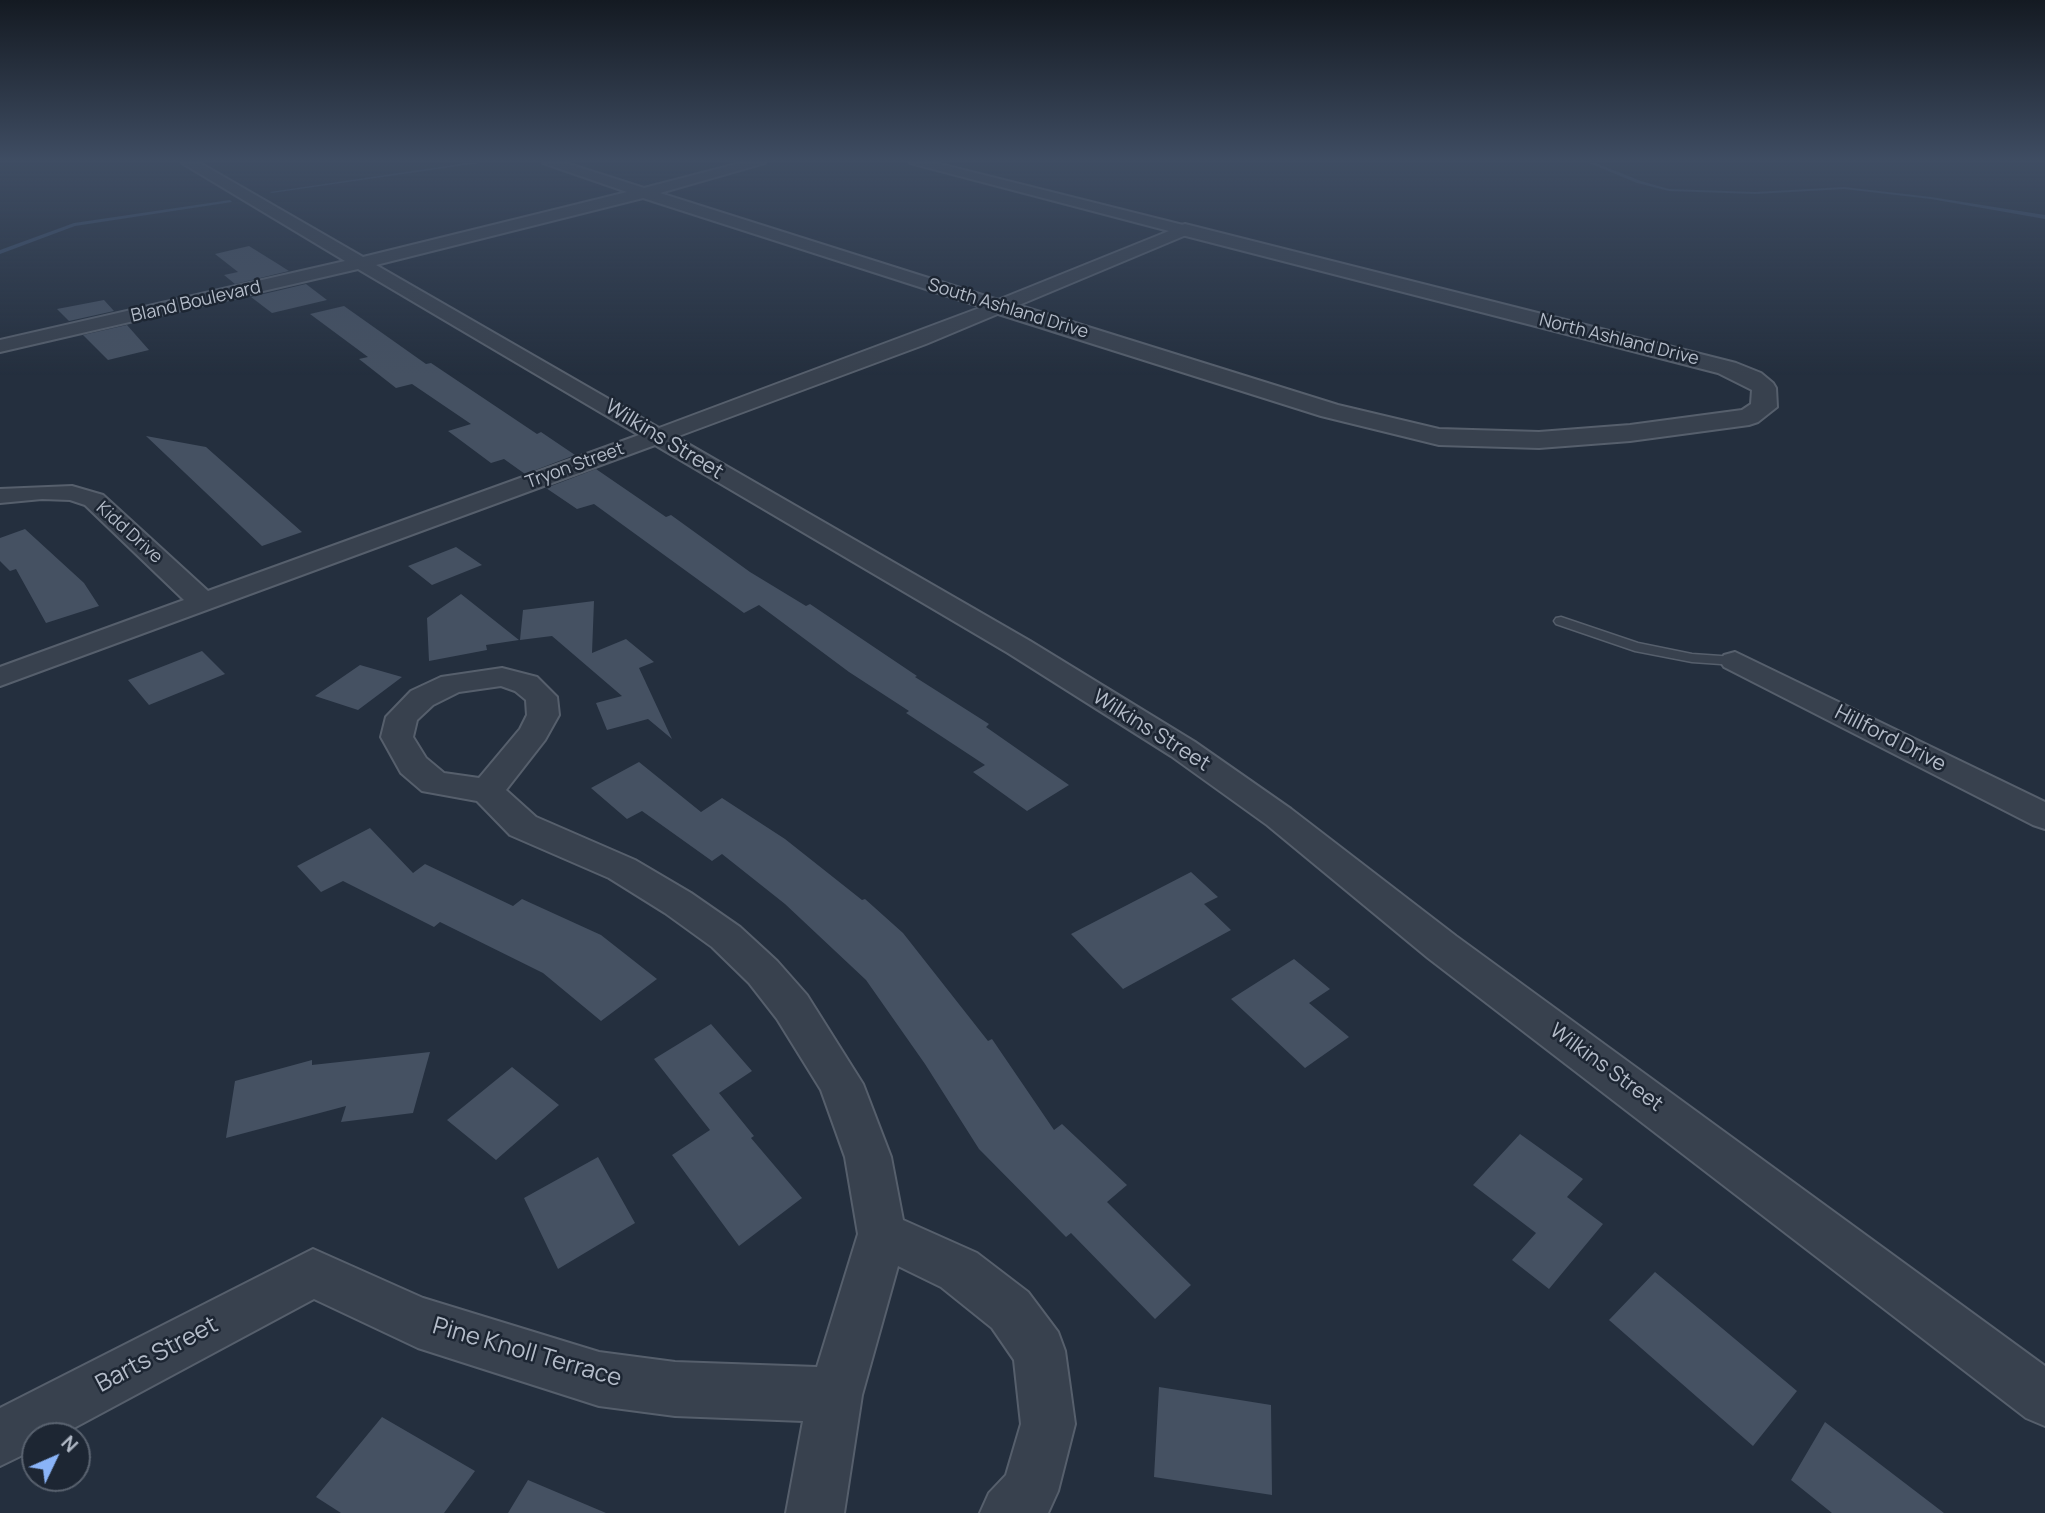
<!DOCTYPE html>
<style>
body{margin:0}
#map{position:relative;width:2045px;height:1513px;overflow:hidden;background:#242f3e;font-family:Manrope,sans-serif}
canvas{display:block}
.north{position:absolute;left:21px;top:1422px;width:70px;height:70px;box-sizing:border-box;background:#1d2633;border:2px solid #59626f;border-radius:50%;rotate:46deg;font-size:19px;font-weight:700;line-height:28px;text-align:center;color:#b4bcc9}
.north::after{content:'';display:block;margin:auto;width:24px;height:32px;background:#8ab4f8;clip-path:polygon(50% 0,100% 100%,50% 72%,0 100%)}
</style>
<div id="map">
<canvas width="2045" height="1513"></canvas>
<div class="north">N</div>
</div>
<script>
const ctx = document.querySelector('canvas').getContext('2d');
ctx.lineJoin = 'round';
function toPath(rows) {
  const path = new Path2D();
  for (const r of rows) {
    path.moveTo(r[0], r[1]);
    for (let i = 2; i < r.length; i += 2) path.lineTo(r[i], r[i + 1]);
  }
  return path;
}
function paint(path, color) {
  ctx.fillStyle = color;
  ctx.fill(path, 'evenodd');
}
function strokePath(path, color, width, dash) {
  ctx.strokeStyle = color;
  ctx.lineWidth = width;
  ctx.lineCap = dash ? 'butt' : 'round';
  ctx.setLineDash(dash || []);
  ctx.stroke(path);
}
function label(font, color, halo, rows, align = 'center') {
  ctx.font = font + ' Manrope,sans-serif';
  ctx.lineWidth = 5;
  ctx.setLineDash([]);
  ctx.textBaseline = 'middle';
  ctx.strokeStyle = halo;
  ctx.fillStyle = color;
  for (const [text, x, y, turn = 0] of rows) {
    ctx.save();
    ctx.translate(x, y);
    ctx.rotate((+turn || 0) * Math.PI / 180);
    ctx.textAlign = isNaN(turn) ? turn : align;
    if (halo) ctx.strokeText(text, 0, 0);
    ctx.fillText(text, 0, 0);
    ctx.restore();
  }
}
paint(toPath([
 [466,163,480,163,272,193,270,192,466,163],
 [1589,163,1596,163,1641,181,1669,189,1755,192,1844,187,1931,197,2045,215,2045,219,1931,199,1844,189,1755,194,1669,191,1637,183,1589,163],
 [230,200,232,202,75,226,0,254,0,250,74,223,230,200]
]), '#394c67');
paint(toPath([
 [249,246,278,264,289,271,235,284,224,275,238,272,215,254],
 [306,284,327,300,272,313,251,297],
 [104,300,114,311,69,321,57,309],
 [344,306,426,364,431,363,537,434,541,432,575,455,525,474,504,459,491,463,448,431,471,424,412,384,396,388,359,359,368,357,310,314],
 [127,325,149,350,108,360,83,335],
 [146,436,206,447,302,532,262,546],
 [596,469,666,517,671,515,750,572,806,606,810,604,917,676,915,677,989,724,986,727,1069,785,1027,811,973,772,985,765,906,713,909,711,849,672,759,605,744,613,594,504,577,509,546,488],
 [25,529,84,583,99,606,46,623,16,569,10,571,0,561,0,538],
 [456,547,482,565,432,585,408,566],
 [461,594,519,640,486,645,487,650,429,661,427,618],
 [594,601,592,653,626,639,654,662,639,668,672,739,648,719,607,730,596,703,622,696,552,636,520,640,523,610],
 [202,651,225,674,149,705,128,680],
 [360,665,402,677,358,710,315,696],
 [639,762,701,812,722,798,785,839,862,900,865,899,903,933,988,1041,992,1039,1054,1130,1062,1124,1127,1185,1107,1202,1191,1285,1155,1319,1071,1233,1066,1237,979,1149,925,1064,866,980,785,904,722,854,712,861,642,811,627,819,591,788],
 [370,828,413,873,425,864,513,906,522,899,601,935,657,979,601,1021,543,973,440,922,434,927,343,881,321,892,297,866],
 [1191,872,1218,897,1204,904,1231,930,1123,989,1071,934],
 [1294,959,1330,989,1309,1003,1349,1037,1305,1068,1231,999],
 [711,1024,752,1071,719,1093,754,1136,751,1138,802,1198,739,1246,672,1155,710,1130,654,1059],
 [430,1052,413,1113,341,1122,346,1106,226,1138,235,1081,312,1060,312,1065],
 [512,1067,559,1105,496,1160,447,1120],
 [1520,1134,1583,1179,1567,1197,1603,1224,1549,1289,1512,1260,1536,1233,1473,1185],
 [598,1157,635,1223,558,1269,524,1198],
 [1655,1272,1797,1391,1753,1446,1609,1320],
 [1159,1387,1271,1405,1272,1495,1154,1477],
 [382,1417,475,1471,444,1513,341,1513,316,1497],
 [1825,1422,1944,1513,1832,1513,1791,1480],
 [528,1480,606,1513,508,1513]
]), '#455162');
const service = toPath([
 [1561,617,1638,643,1692,654,1735,657,1742,661,1735,665,1692,662,1635,651,1556,624,1554,621,1556,618,1561,617]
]);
const minor = toPath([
 [182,163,200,163,363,257,627,192,543,163,566,163,644,188,740,163,765,163,660,193,998,300,1169,231,910,163,936,163,1191,227,1191,233,926,344,676,437,1030,641,1195,742,1291,809,1456,936,2045,1366,2045,1426,2026,1418,1428,958,1267,825,1171,756,1008,653,655,445,0,686,0,667,184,600,85,505,70,500,42,499,0,503,0,489,72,486,103,495,208,591,639,435,358,269,0,352,0,340,345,261,182,163],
 [643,198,982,307,659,428,376,265,643,198],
 [1735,652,2045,802,2045,829,2033,825,1724,667,1720,661,1724,655,1735,652],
 [502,668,537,677,557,697,559,715,545,740,506,790,536,817,635,860,691,893,740,927,777,961,807,995,863,1084,891,1157,903,1220,977,1253,1028,1292,1058,1332,1065,1351,1075,1424,1058,1491,1048,1513,980,1513,989,1493,1006,1475,1021,1424,1014,1360,992,1328,941,1287,898,1266,862,1395,844,1513,786,1513,803,1421,675,1416,599,1406,418,1348,314,1299,59,1436,35,1436,35,1449,0,1466,0,1408,313,1249,423,1298,599,1352,675,1362,817,1367,858,1234,845,1157,821,1090,777,1019,749,983,712,947,665,913,609,878,510,835,477,801,422,791,401,773,381,737,386,717,411,691,441,677,502,668],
 [501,686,515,691,526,700,527,715,520,729,479,778,444,773,426,758,413,737,417,720,433,705,459,692,501,686]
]);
const tertiary = toPath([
 [1185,224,1736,363,1761,373,1773,383,1776,388,1777,407,1758,422,1749,425,1630,441,1539,448,1439,445,1321,416,992,312,989,307,992,302,1008,302,1338,405,1439,429,1539,432,1630,425,1742,410,1751,404,1752,390,1718,373,1178,234,1176,230,1178,226,1185,224]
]);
strokePath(service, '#565f6c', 3);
strokePath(minor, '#565f6c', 4);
strokePath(tertiary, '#565f6c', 4);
paint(service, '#38414e');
paint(minor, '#38414e');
paint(tertiary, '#38414e');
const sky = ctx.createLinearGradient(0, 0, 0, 375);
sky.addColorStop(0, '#141a22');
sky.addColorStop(0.43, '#3f4d63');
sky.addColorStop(1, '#3f4d6300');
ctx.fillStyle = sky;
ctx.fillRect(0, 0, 2045, 375);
label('18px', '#b4bcc9', '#1d2633', [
 ["Bland Boulevard",196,302,-13],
 ["South Ashland Drive",1008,309,17],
 ["North Ashland Drive",1619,340,14],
 ["Tryon Street",575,466,-20],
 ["Kidd Drive",129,533,42]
]);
label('21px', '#b4bcc9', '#1d2633', [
 ["Wilkins Street",664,440,31],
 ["Wilkins Street",1151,731,32],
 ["Hillford Drive",1890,739,27],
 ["Wilkins Street",1606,1068,36]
]);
label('24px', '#b4bcc9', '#1d2633', [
 ["Pine Knoll Terrace",527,1353,16],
 ["Barts Street",157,1355,-28]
]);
</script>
